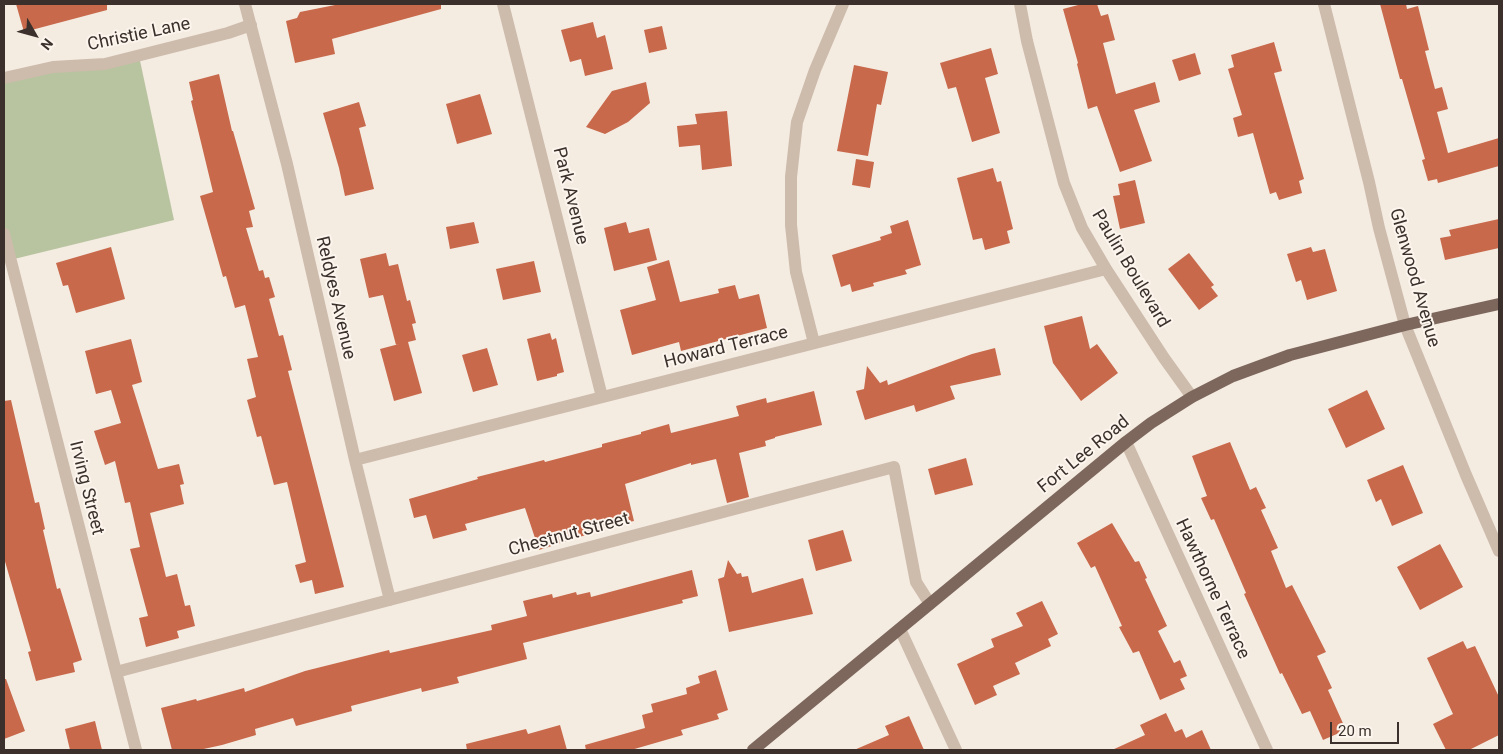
<!DOCTYPE html>
<style>
body{margin:0}
#map{position:relative;width:1503px;height:754px;overflow:hidden;background:#f4ebe1;font-family:Roboto,sans-serif}
canvas{display:block}
.frame{position:absolute;inset:0;border:5px solid #3b302b;pointer-events:none}
.north{position:absolute;left:10px;top:10px;width:50px;height:50px;-webkit-text-stroke:4px #fbf5ee;paint-order:stroke;rotate:128deg;font-size:14px;font-weight:700;line-height:20px;text-align:center;color:#3b302b}
.north::after{content:'';display:block;margin:auto;width:18px;height:22px;background:#3b302b;clip-path:polygon(50% 0,100% 100%,50% 72%,0 100%)}
.scale{position:absolute;left:1330px;top:722px;width:69px;height:22px;box-sizing:border-box;border:2px solid #3b302b;border-top:0;padding-left:6px;font-size:15px;line-height:18px;white-space:nowrap;color:#3b302b;-webkit-text-stroke:4px #fbf5ee;paint-order:stroke}
</style>
<div id="map">
<canvas width="1503" height="754"></canvas>
<div class="frame"></div>
<div class="north">N</div>
<div class="scale">20 m</div>
</div>
<script>
const ctx = document.querySelector('canvas').getContext('2d');
ctx.lineJoin = 'round';
function paint(path, color) {
  ctx.fillStyle = color;
  ctx.fill(path, 'evenodd');
}
function toPath(rows) {
  const path = new Path2D();
  for (const r of rows) {
    path.moveTo(r[0], r[1]);
    for (let i = 2; i < r.length; i += 2) path.lineTo(r[i], r[i + 1]);
  }
  return path;
}
function strokePath(path, color, width, dash) {
  ctx.strokeStyle = color;
  ctx.lineWidth = width;
  ctx.lineCap = dash ? 'butt' : 'round';
  ctx.setLineDash(dash || []);
  ctx.stroke(path);
}
function label(font, color, halo, rows, align = 'center') {
  ctx.font = font + ' Roboto,sans-serif';
  ctx.lineWidth = 4;
  ctx.setLineDash([]);
  ctx.textBaseline = 'middle';
  ctx.strokeStyle = halo;
  ctx.fillStyle = color;
  for (const [text, x, y, turn = 0] of rows) {
    ctx.save();
    ctx.translate(x, y);
    ctx.rotate((+turn || 0) * Math.PI / 180);
    ctx.textAlign = isNaN(turn) ? turn : align;
    if (halo) ctx.strokeText(text, 0, 0);
    ctx.fillText(text, 0, 0);
    ctx.restore();
  }
}
paint(toPath([
 [139,56,174,220,10,260,4,234,4,78]
]), '#b8c4a0');
paint(toPath([
 [16,4,107,4,107,10,24,32],
 [340,4,441,4,441,9,332,39,335,54,295,63,286,21,297,18,300,12],
 [1082,4,1097,4,1101,16,1108,14,1115,40,1103,43,1116,94,1155,82,1160,102,1134,110,1152,161,1120,172,1097,106,1088,109,1077,64,1078,63,1063,9],
 [1380,4,1406,4,1407,9,1418,6,1429,50,1425,51,1435,89,1442,87,1448,109,1437,112,1448,153,1499,138,1499,166,1438,183,1437,179,1428,181,1422,160,1425,159,1402,79,1400,79],
 [593,22,597,38,605,35,613,69,585,76,581,59,570,62,561,30],
 [662,26,667,49,649,53,644,30],
 [1274,42,1282,71,1274,73,1304,179,1299,181,1302,193,1279,200,1276,192,1270,194,1253,133,1238,137,1233,118,1242,115,1228,69,1234,67,1231,55],
 [991,48,998,74,985,78,1000,133,972,142,956,87,948,89,940,63],
 [1195,53,1201,74,1179,81,1172,60],
 [854,65,888,72,881,105,877,104,868,156,837,151],
 [219,74,232,131,233,131,255,209,249,211,253,227,246,228,259,271,263,270,265,278,269,277,275,297,269,299,279,336,283,335,292,370,288,371,344,587,315,594,312,580,300,583,295,565,306,562,287,482,274,485,261,436,257,437,247,400,256,397,247,359,258,357,245,305,235,308,226,276,223,277,200,196,213,192,191,101,193,100,189,82],
 [646,82,650,103,628,122,605,134,586,127,612,91],
 [480,94,492,134,457,144,446,104],
 [359,102,366,126,359,128,374,189,345,196,339,168,323,113],
 [727,111,732,166,702,170,700,145,679,147,677,126,697,124,695,114],
 [856,159,874,162,870,188,852,185],
 [993,168,997,182,1001,181,1013,229,1007,231,1010,243,985,250,982,238,973,240,957,178],
 [1135,180,1145,223,1120,229,1113,196,1120,195,1118,184],
 [1499,219,1499,248,1445,260,1440,238,1451,236,1449,230],
 [908,220,921,265,905,270,907,274,873,283,874,286,852,292,850,284,841,287,832,255,881,240,880,237,892,233,890,226],
 [474,222,479,243,450,249,446,227],
 [626,222,629,233,649,228,657,260,614,271,604,228],
 [111,247,125,299,76,313,68,285,63,286,56,263],
 [1311,247,1313,252,1325,249,1337,291,1307,300,1301,280,1296,282,1287,254],
 [386,253,389,266,398,264,407,301,410,300,416,323,412,324,416,340,408,342,422,393,394,401,380,349,399,344,396,345,383,295,369,298,360,259],
 [1189,253,1214,285,1211,287,1218,296,1199,310,1168,269],
 [669,260,680,302,719,293,718,289,735,285,739,299,759,294,767,328,681,351,679,342,632,355,620,310,656,300,647,267],
 [534,261,541,292,503,300,496,269],
 [1082,316,1090,349,1097,344,1118,373,1081,401,1053,363,1044,326],
 [550,333,552,340,556,338,564,372,557,374,557,376,537,381,527,339],
 [131,339,142,382,132,385,158,469,179,464,184,484,180,485,184,504,150,513,166,577,177,574,185,606,190,605,195,626,177,631,179,638,146,647,139,618,148,616,130,549,140,547,130,502,125,503,115,461,105,465,94,431,121,423,111,390,96,394,85,351],
 [487,348,498,385,473,392,462,355],
 [995,348,1001,375,950,386,955,399,916,412,914,405,865,420,856,391,864,389,867,366,880,383,887,380,888,385,972,354],
 [1367,390,1385,429,1346,448,1328,409],
 [814,391,822,425,775,437,775,438,765,441,766,446,739,453,749,497,727,503,716,459,691,465,691,463,625,484,634,521,592,530,592,533,539,550,525,508,465,524,467,530,433,539,426,515,414,518,409,499,478,479,477,477,544,460,545,462,602,447,602,444,641,434,641,432,669,424,671,433,739,416,736,406,766,398,767,403],
 [11,400,35,503,39,502,45,529,43,530,57,589,60,588,82,660,73,663,75,672,36,681,28,652,31,651,4,558,4,401],
 [1230,442,1250,490,1256,487,1266,508,1261,510,1278,548,1271,551,1286,588,1292,585,1326,652,1317,656,1332,688,1328,690,1346,730,1323,740,1310,711,1302,714,1282,673,1280,674,1244,594,1246,593,1214,519,1211,520,1201,498,1207,496,1192,456],
 [966,458,973,485,935,495,928,469],
 [1403,465,1423,513,1392,526,1381,499,1376,502,1367,480],
 [1112,523,1135,562,1139,561,1147,578,1145,579,1167,626,1158,631,1174,663,1180,660,1187,676,1180,679,1185,689,1160,700,1139,651,1133,653,1119,627,1122,626,1095,566,1091,568,1077,543],
 [843,530,852,561,816,571,808,540],
 [1440,544,1463,587,1420,610,1397,567],
 [728,560,737,574,741,573,742,577,748,576,752,593,803,578,813,614,729,632,718,579,724,577],
 [692,570,698,596,682,600,683,603,523,643,527,659,457,677,459,683,422,692,421,688,351,706,352,711,296,726,293,718,255,729,256,735,222,745,199,750,172,750,161,708,196,699,197,701,244,688,245,692,305,671,389,650,390,653,492,630,491,625,527,616,523,601,552,594,553,598,576,592,577,595,590,592,591,597],
 [1042,601,1058,634,1048,639,1051,646,1015,663,1020,674,993,686,997,695,975,705,957,664,994,647,991,639,1023,626,1016,613],
 [1463,641,1467,649,1475,646,1499,697,1499,735,1469,750,1446,750,1433,724,1453,714,1427,658],
 [716,670,728,710,717,714,719,719,681,730,683,735,631,750,586,750,585,745,645,728,642,715,653,712,651,704,687,694,686,688,700,683,698,676],
 [4,679,6,679,25,731,4,739],
 [1166,713,1175,732,1182,729,1186,738,1202,730,1211,750,1112,750,1145,735,1140,725],
 [909,716,924,750,854,750,889,735,885,726],
 [95,721,102,750,70,750,65,729],
 [560,725,567,750,467,750,466,744,526,729,528,734]
]), '#c8694b');
strokePath(toPath([
 [245,4,287,164,355,460,390,600],
 [503,4,602,397],
 [1020,4,1027,41,1064,183,1082,228,1106,269,1164,358,1192,397],
 [1324,4,1369,182,1379,228,1405,325,1466,475,1499,551],
 [4,78,53,67,105,64,228,33,251,25],
 [4,234,136,750],
 [814,343,796,272,791,225,791,177,797,122,815,70,843,4],
 [1126,442,1267,750],
 [355,460,1106,269],
 [900,629,956,750],
 [116,672,894,467,916,582,930,604]
]), '#cdbbac', 12);
strokePath(toPath([
 [753,750,1126,442,1151,423,1192,397,1233,376,1290,355,1405,325,1499,304]
]), '#7d675c', 12);
label('18px', '#3b302b', '#fbf5ee', [
 ["Christie Lane",139,35,-12],
 ["Park Avenue",570,196,76],
 ["Paulin Boulevard",1130,269,59],
 ["Glenwood Avenue",1414,278,74],
 ["Reldyes Avenue",335,298,77],
 ["Howard Terrace",726,348,-14],
 ["Fort Lee Road",1084,455,-39],
 ["Irving Street",86,488,76],
 ["Chestnut Street",569,535,-15],
 ["Hawthorne Terrace",1212,589,65]
]);
</script>
